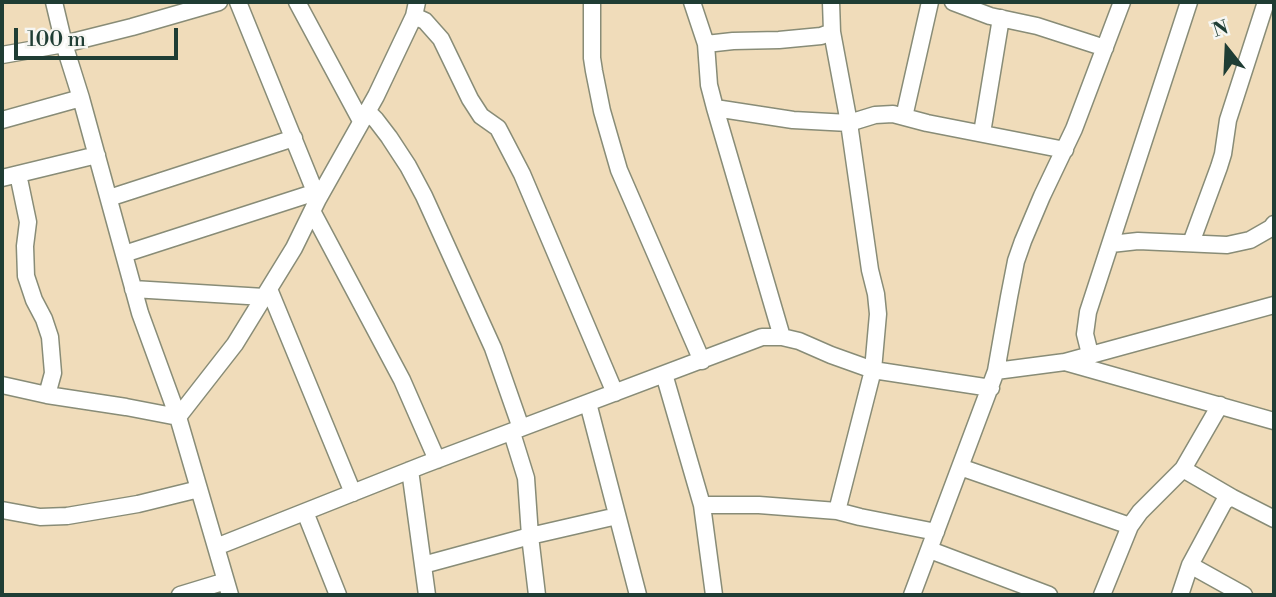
<!DOCTYPE html>
<style>
body{margin:0}
#map{position:relative;width:1276px;height:597px;overflow:hidden;background:#f0dcba;font-family:"Libre Bodoni",serif}
canvas{display:block}
.frame{position:absolute;inset:0;border:4px solid #1f3d34;pointer-events:none}
.north{position:absolute;left:1192px;top:14px;width:70px;height:70px;-webkit-text-stroke:5px #f6f6f2;paint-order:stroke;rotate:342deg;font-size:19px;font-weight:700;line-height:28px;text-align:center;color:#1f3d34}
.north::after{content:'';display:block;margin:auto;width:24px;height:32px;background:#1f3d34;clip-path:polygon(50% 0,100% 100%,50% 72%,0 100%)}
.scale{position:absolute;left:14px;top:28px;width:164px;height:32px;box-sizing:border-box;border:4px solid #1f3d34;border-top:0;padding-left:9px;font-size:21px;line-height:24px;white-space:nowrap;color:#1f3d34;-webkit-text-stroke:5px #f6f6f2;paint-order:stroke}
</style>
<div id="map">
<canvas width="1276" height="597"></canvas>
<div class="frame"></div>
<div class="north">N</div>
<div class="scale">100 m</div>
</div>
<script>
const ctx = document.querySelector('canvas').getContext('2d');
ctx.lineJoin = 'round';
function toPath(rows) {
  const path = new Path2D();
  for (const r of rows) {
    path.moveTo(r[0], r[1]);
    for (let i = 2; i < r.length; i += 2) path.lineTo(r[i], r[i + 1]);
  }
  return path;
}
function strokePath(path, color, width, dash) {
  ctx.strokeStyle = color;
  ctx.lineWidth = width;
  ctx.lineCap = dash ? 'butt' : 'round';
  ctx.setLineDash(dash || []);
  ctx.stroke(path);
}
const minor = toPath([
 [54,2,64,44,81,98,140,313,178,417,230,595],
 [238,2,318,199],
 [297,2,361,121],
 [592,2,592,58,594,71,602,111,619,170,702,361],
 [692,2,706,44,709,85,715,108,782,337],
 [831,2,832,32,849,123,870,270,876,294,878,314,873,370,837,511],
 [953,2,990,16,1037,26,1105,48],
 [414,16,425,21,441,39,470,99,481,116,498,128,522,174,615,393],
 [706,44,733,41,779,40,821,36,832,32],
 [2,55,64,44,132,27,219,2],
 [715,108,793,120,849,123,875,115,893,114,927,123,1065,150],
 [367,111,376,120,389,137,408,166,424,196,493,348,521,428],
 [904,117,930,2],
 [2,120,81,98],
 [982,133,1001,18],
 [18,174,28,222,25,246,26,276,34,300,44,319,50,337,53,373,47,395],
 [2,178,97,155],
 [109,198,294,138],
 [312,211,402,380,437,460],
 [1191,243,1219,167,1223,154,1228,120,1266,2],
 [1111,244,1138,241,1227,245,1250,240,1271,228,1274,224],
 [124,254,316,192],
 [133,289,264,297],
 [269,289,353,493],
 [1090,354,1085,334,1088,312,1189,2],
 [1065,362,1274,421],
 [996,371,1065,362,1274,305],
 [664,374,702,505,714,595],
 [2,385,47,395,126,407,178,417,235,344,294,248,318,199,376,96,414,16,417,2],
 [588,403,638,595],
 [512,433,526,478,530,536,537,595],
 [960,467,1130,526],
 [1183,469,1220,405],
 [410,470,427,595],
 [702,505,759,505,837,511,860,517,936,532],
 [2,510,40,517,67,516,138,504,199,489],
 [305,512,338,595],
 [216,547,423,465,762,337,782,337,799,341,831,355,873,370,991,388],
 [930,550,1049,595],
 [423,565,530,536,617,516],
 [1190,565,1244,595],
 [180,595,226,581],
 [912,595,996,371,1009,297,1016,261,1023,241,1042,196,1074,129,1122,2],
 [1102,595,1130,526,1140,512,1183,469,1231,497,1274,519],
 [1180,595,1190,565,1224,502,1231,497]
]);
strokePath(minor, '#888c77', 19);
strokePath(minor, '#fff', 16);
</script>
